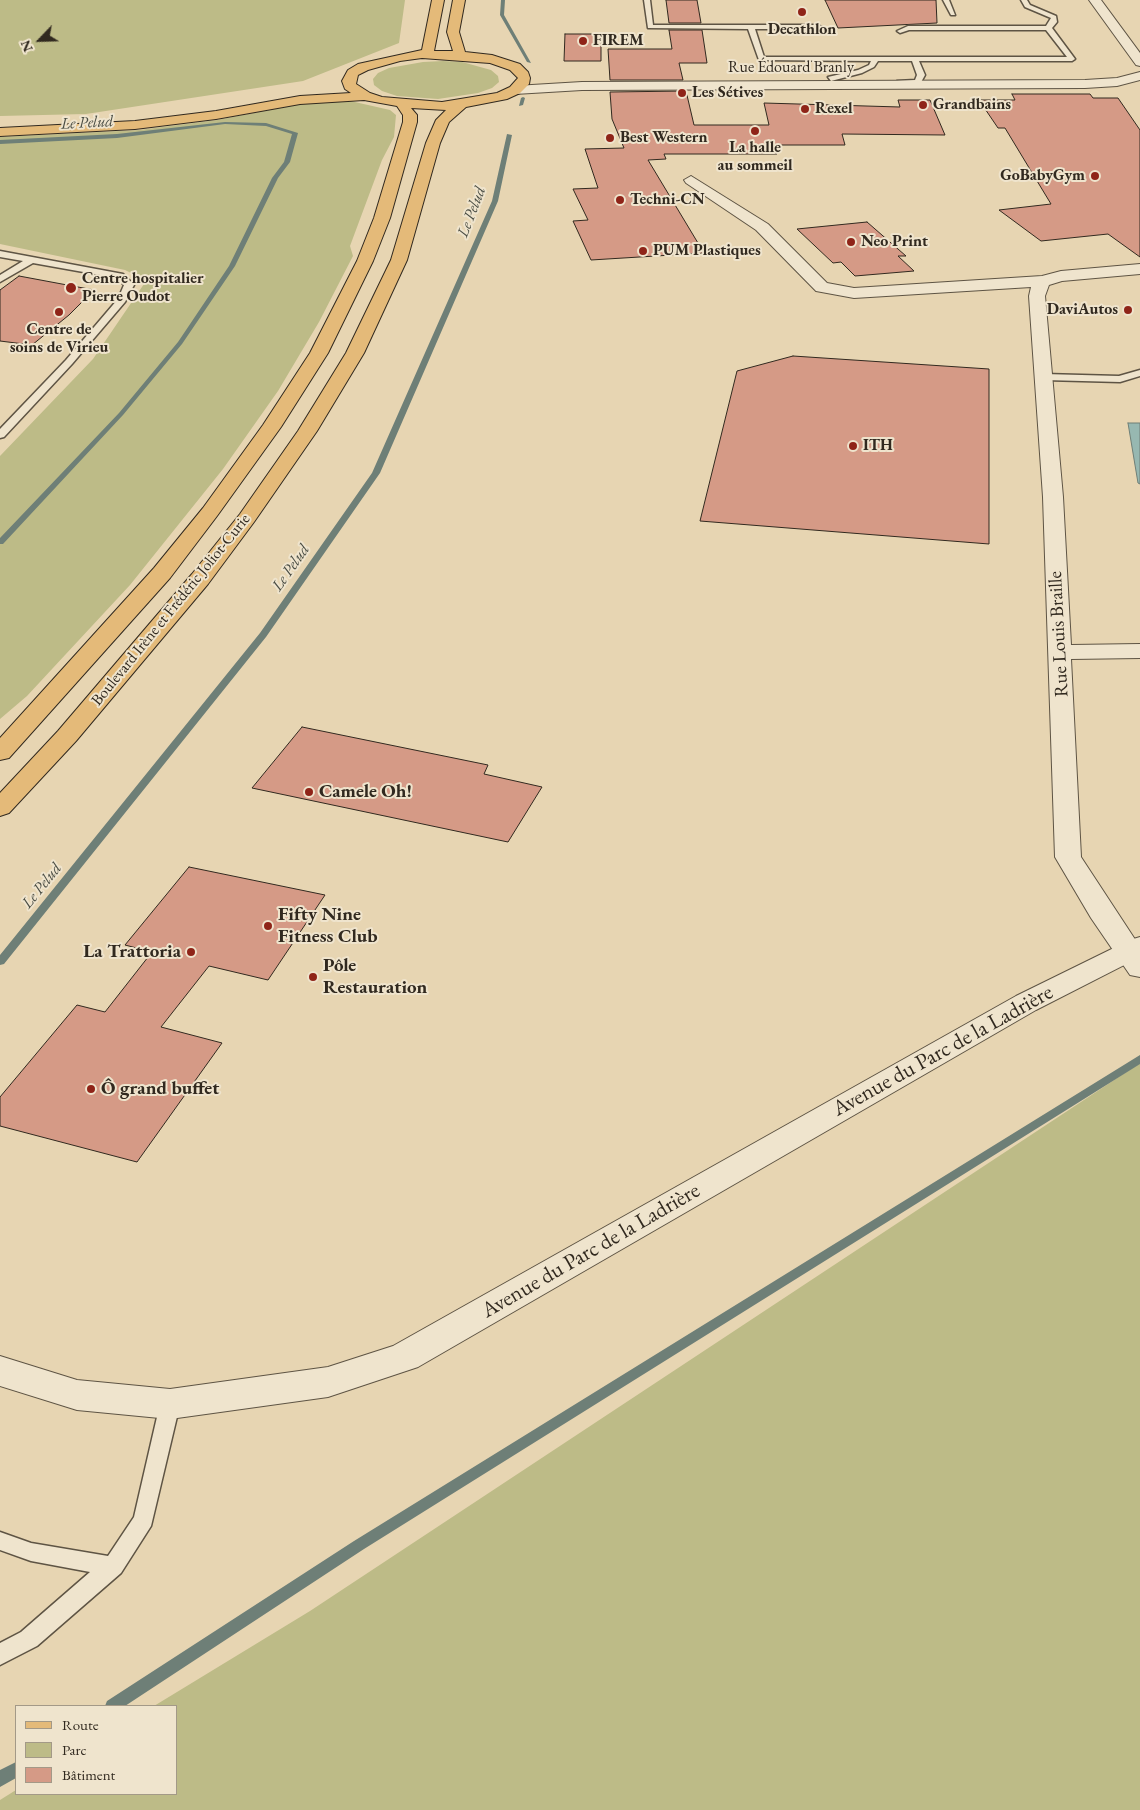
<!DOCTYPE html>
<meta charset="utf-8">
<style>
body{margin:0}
#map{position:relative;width:1140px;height:1810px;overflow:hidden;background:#e7d5b2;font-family:"EB Garamond",serif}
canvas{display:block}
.legend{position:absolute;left:15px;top:1705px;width:162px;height:90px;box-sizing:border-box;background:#efe4cd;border:1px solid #a39987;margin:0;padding:6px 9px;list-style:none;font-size:15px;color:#31291f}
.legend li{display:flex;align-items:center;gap:10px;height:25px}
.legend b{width:25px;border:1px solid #a39987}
.north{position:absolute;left:15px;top:15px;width:50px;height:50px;-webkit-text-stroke:4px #efe4cd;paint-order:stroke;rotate:246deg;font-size:14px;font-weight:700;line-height:20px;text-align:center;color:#31291f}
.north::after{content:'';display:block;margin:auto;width:18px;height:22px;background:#31291f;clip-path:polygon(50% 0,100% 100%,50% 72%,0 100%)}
</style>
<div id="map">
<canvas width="1140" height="1810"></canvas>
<ul class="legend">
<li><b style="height:6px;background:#e4ba79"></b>Route</li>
<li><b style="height:14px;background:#bdbb87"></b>Parc</li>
<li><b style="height:14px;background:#d59a86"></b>Bâtiment</li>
</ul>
<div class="north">N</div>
</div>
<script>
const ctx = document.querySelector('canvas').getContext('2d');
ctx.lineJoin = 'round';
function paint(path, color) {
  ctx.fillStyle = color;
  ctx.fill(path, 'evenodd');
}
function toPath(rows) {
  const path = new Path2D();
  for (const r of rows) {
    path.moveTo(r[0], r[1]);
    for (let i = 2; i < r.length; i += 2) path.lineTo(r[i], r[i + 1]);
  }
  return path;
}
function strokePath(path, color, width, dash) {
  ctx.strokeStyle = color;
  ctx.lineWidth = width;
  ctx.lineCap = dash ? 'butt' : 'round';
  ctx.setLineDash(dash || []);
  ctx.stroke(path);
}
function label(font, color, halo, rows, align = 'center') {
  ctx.font = font + ' "EB Garamond",serif';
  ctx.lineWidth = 4;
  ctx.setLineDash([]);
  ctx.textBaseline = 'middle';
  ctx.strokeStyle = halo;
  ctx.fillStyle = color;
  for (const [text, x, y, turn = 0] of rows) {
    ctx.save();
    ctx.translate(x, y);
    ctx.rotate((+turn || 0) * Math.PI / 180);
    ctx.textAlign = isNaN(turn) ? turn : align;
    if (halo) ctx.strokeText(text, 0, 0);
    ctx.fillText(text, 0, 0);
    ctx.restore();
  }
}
paint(toPath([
 [0,0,405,0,399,43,303,81,86,114,0,116],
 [443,61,462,62,491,70,498,76,499,82,492,88,478,93,438,99,397,96,382,91,374,85,373,79,378,73,389,68,423,62],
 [346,100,390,110,396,115,394,137,382,160,350,246,353,256,319,322,278,391,223,469,130,585,27,696,0,719,0,456,93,359,144,284,137,276,125,270,0,244,0,137,139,130,217,120,305,103],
 [1140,1063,1140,1810,0,1810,0,1800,16,1790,16,1794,176,1794,176,1706,154,1706,310,1611]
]), '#bdbb87');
const water = toPath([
 [1128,423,1140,423,1140,484,1138,483,1128,423]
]);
paint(water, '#97b8b1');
strokePath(water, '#6e7f77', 1);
paint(toPath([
 [501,0,505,0,504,15,531,63,527,62,500,15,501,0],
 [523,97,525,98,523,105,519,106,521,98,523,97],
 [225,122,266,123,298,133,290,162,278,178,235,266,182,344,123,415,3,544,0,544,0,538,119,413,178,342,229,266,272,178,284,162,292,134,266,126,225,124,117,138,0,144,0,140,117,134,225,122],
 [507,134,512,135,498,201,380,473,266,637,4,964,0,965,0,955,260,633,372,473,492,201,507,134],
 [1140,1055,1140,1064,364,1549,125,1706,105,1706,107,1701,354,1541,1140,1055],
 [16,1762,16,1778,0,1787,0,1770,16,1762]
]), '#6e7f77');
const building = toPath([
 [666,0,697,0,701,23,669,23,666,0],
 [825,0,936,0,937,23,838,28,825,0],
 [669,30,702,30,707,63,679,63,683,80,610,80,608,49,672,49,669,30],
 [565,34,601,34,601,61,564,61,565,34],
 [686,91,694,125,769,125,764,103,900,107,898,100,930,100,945,135,842,134,845,145,775,145,777,154,664,154,666,159,648,160,704,253,591,260,573,221,588,220,573,189,598,188,585,149,624,148,612,119,610,92,686,91],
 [1012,94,1090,94,1093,98,1118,98,1140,130,1140,257,1108,234,1041,241,999,210,1051,204,1005,128,998,128,979,100,1015,100,1012,94],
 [867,222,906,256,898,256,914,271,855,276,841,262,833,263,797,229,867,222],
 [19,276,94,290,69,315,32,345,0,341,0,290,19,276],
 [793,356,989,369,989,544,700,521,737,371,793,356],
 [302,727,488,765,484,774,542,787,508,842,252,788,302,727],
 [189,867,325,895,268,980,209,966,161,1027,222,1043,137,1162,0,1126,0,1097,77,1005,105,1012,152,952,125,945,189,867]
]);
paint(building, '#d59a86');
strokePath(building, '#31291f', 1);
const service = toPath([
 [644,0,650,0,653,25,817,25,831,31,828,33,816,29,755,29,764,57,1067,57,1046,30,909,30,900,33,897,31,908,26,1046,26,1051,18,1025,7,1021,0,1027,0,1030,5,1056,16,1057,22,1052,28,1075,59,1072,61,919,61,925,75,920,84,900,85,897,81,915,80,917,75,912,61,878,61,874,67,862,73,831,81,828,77,858,70,869,65,871,61,759,60,748,29,648,28,644,0],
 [943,0,949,0,955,15,951,15,943,0],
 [0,251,123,274,134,285,125,302,72,364,4,437,0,438,0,429,66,360,118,299,124,285,117,278,33,263,0,282,0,275,23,261,0,257,0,251],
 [1140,370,1140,376,1120,382,1044,380,1039,377,1044,374,1119,376,1140,370],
 [170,1396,177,1398,180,1404,151,1526,121,1573,37,1646,0,1665,0,1643,21,1632,90,1572,31,1561,0,1550,0,1532,31,1543,108,1556,134,1517,160,1404,163,1398,170,1396]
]);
const minor = toPath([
 [1089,0,1101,0,1140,53,1140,66,1136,65,1089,0],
 [1140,72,1140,80,1117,86,1085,88,582,90,515,94,508,90,515,86,582,82,1085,80,1117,78,1140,72],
 [691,176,768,224,827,283,854,288,1042,276,1061,271,1140,264,1140,274,1062,281,1049,285,1045,296,1063,497,1071,645,1140,644,1140,658,1071,659,1081,857,1140,947,1140,977,1130,975,1091,918,1055,857,1043,497,1029,296,1031,287,854,298,816,291,756,230,686,183,684,180,691,176]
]);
const tertiary = toPath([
 [1140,937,1140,957,1036,1010,418,1367,328,1397,170,1419,77,1410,0,1386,0,1356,77,1380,170,1389,328,1367,393,1346,1016,996,1130,940,1140,937]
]);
const primary = toPath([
 [432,0,444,0,434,51,453,51,447,32,453,0,465,0,459,32,465,52,492,55,520,64,528,72,530,78,529,84,520,93,507,99,466,107,449,122,440,143,407,260,364,353,317,431,254,522,208,584,76,741,9,813,0,816,0,793,58,731,192,574,240,514,298,431,346,353,391,260,426,143,436,120,446,110,411,108,417,115,417,122,390,218,373,261,328,353,281,427,217,516,170,578,9,758,0,760,0,738,154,568,203,508,263,425,310,353,357,261,374,218,403,122,403,115,397,106,364,100,300,104,216,119,135,129,0,136,0,128,135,121,216,111,300,96,351,93,345,89,342,81,348,70,358,64,422,50,432,0],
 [422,58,490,63,510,70,518,78,510,87,497,93,442,102,382,97,370,93,356,84,358,75,368,70,400,61,422,58]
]);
strokePath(service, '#5e5444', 3);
strokePath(minor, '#5e5444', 2);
strokePath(tertiary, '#5e5444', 2);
strokePath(primary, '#31291f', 2);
paint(service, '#efe4cd');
paint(minor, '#efe4cd');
paint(tertiary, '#efe4cd');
paint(primary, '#e4ba79');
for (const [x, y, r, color] of [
 [802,12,5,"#8f2418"],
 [583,41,5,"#8f2418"],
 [682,93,5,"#8f2418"],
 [923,105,5,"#8f2418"],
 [805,109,5,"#8f2418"],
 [755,131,5,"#8f2418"],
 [610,138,5,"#8f2418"],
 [1095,176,5,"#8f2418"],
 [620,200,5,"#8f2418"],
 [851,242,5,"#8f2418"],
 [643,251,5,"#8f2418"],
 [71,288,6,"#8f2418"],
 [1128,310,5,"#8f2418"],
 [59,312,5,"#8f2418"],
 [853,446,5,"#8f2418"],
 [309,792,5,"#8f2418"],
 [268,926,5,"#8f2418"],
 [191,952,5,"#8f2418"],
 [313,977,5,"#8f2418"],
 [91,1089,5,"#8f2418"]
]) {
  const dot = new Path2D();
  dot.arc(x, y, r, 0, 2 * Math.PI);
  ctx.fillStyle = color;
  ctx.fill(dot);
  strokePath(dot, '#efe4cd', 2);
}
label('bold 16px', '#31291f', '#efe4cd', [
 ["Decathlon",802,30,"center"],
 ["FIREM",593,41],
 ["Les Sétives",692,93],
 ["Grandbains",933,105],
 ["Rexel",815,109],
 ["Best Western",620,138],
 ["La halle",755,148,"center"],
 ["au sommeil",755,166,"center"],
 ["GoBabyGym",1085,176,"right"],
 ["Techni-CN",630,200],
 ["Neo Print",861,242],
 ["PUM Plastiques",653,251],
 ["Centre hospitalier",82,279],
 ["Pierre Oudot",82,297],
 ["DaviAutos",1118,310,"right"],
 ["Centre de",59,330,"center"],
 ["soins de Virieu",59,348,"center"],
 ["ITH",863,446]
], 'left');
label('16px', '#31291f', '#efe4cd', [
 ["Rue Édouard Branly",791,68],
 ["Boulevard Irène et Frédéric Joliot-Curie",171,610,-51]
]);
label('italic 16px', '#4a4d44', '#efe4cd', [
 ["Le Pelud",87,123,-3],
 ["Le Pelud",472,212,-69],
 ["Le Pelud",291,568,-55],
 ["Le Pelud",42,886,-51]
]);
label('19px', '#31291f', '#efe4cd', [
 ["Rue Louis Braille",1059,634,-93]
]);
label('bold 19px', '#31291f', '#efe4cd', [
 ["Camele Oh!",319,792],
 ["Fifty Nine",278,915],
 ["Fitness Club",278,937],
 ["La Trattoria",181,952,"right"],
 ["Pôle",323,966],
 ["Restauration",323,988],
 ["Ô grand buffet",101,1089]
], 'left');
label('22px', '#31291f', '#efe4cd', [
 ["Avenue du Parc de la Ladrière",943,1051,-29],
 ["Avenue du Parc de la Ladrière",591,1251,-30]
]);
</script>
